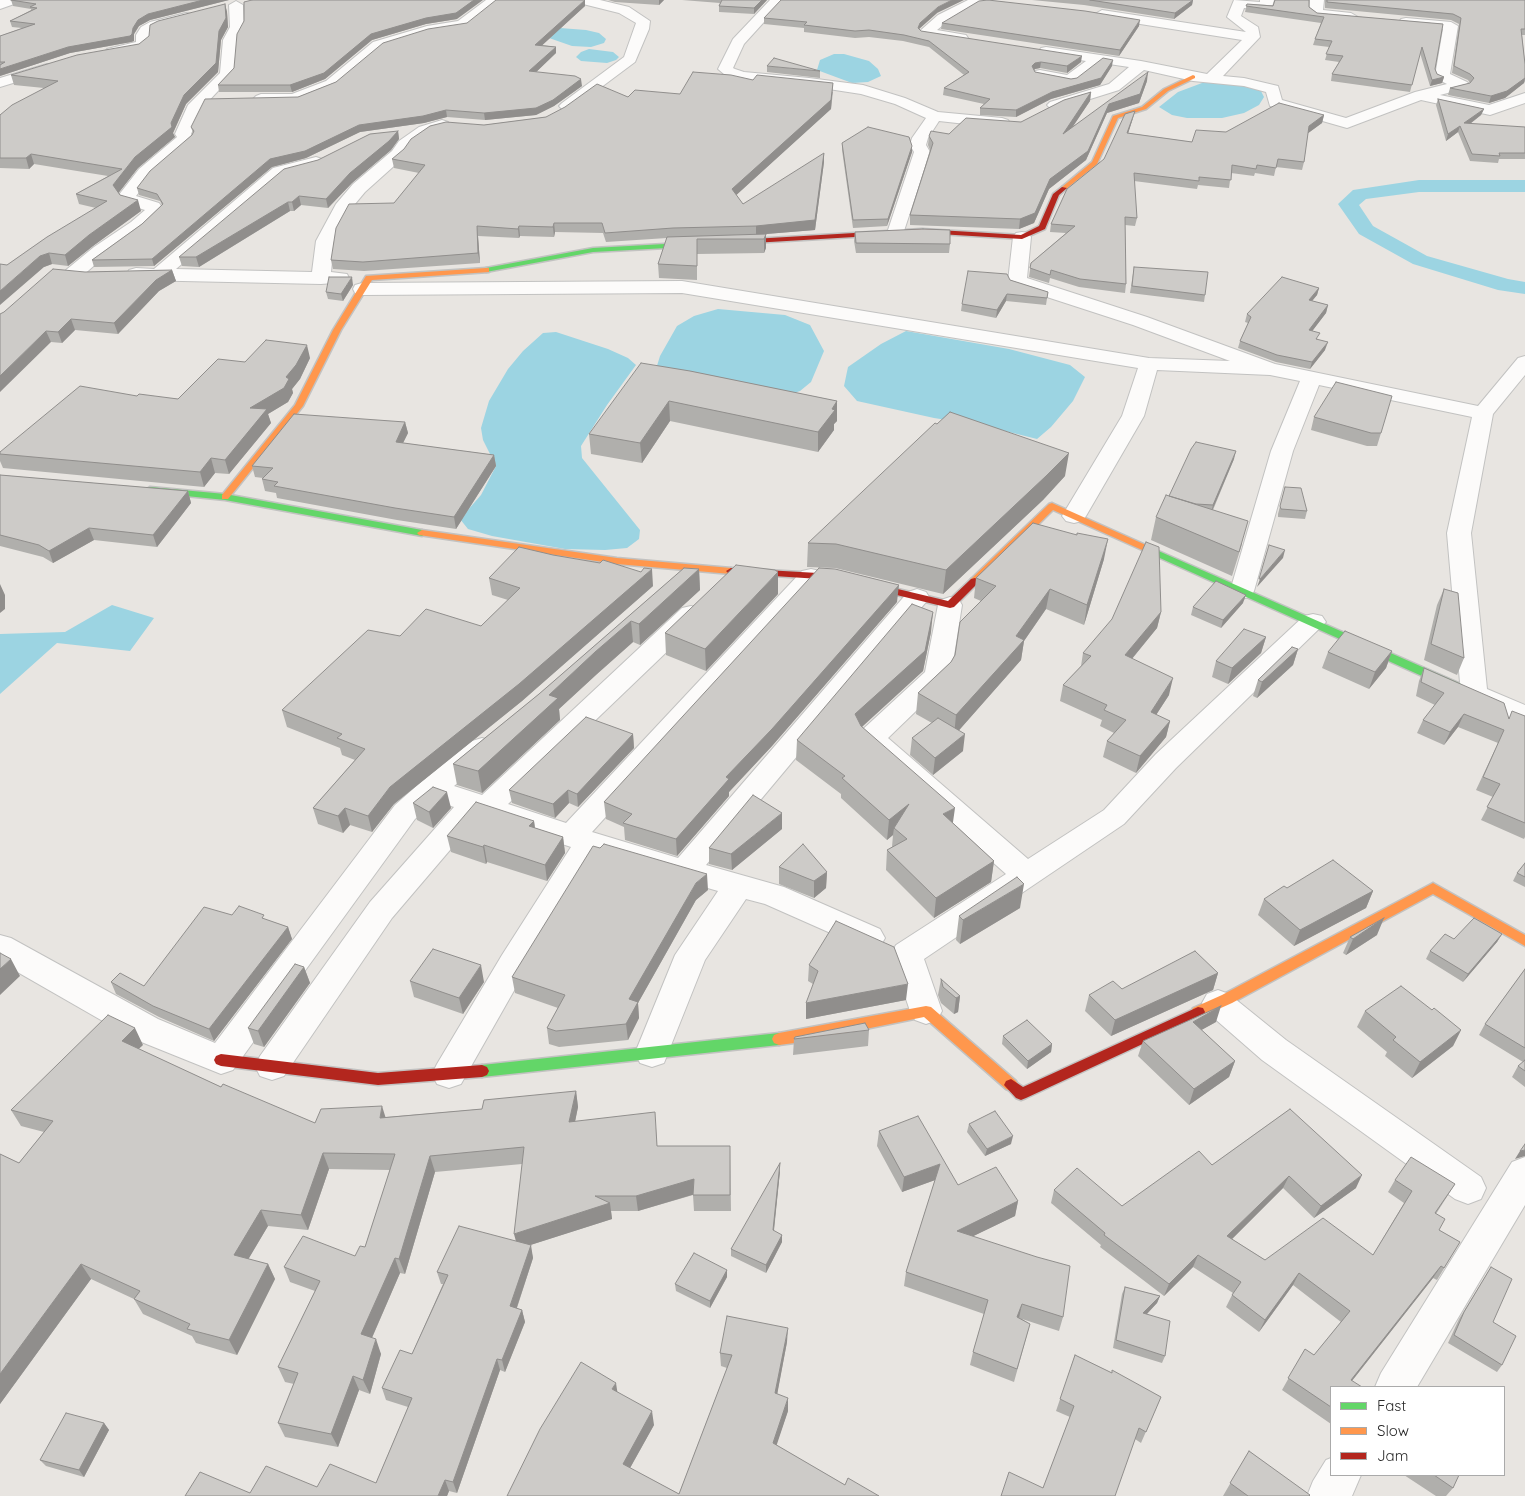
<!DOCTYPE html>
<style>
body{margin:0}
#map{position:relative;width:1525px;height:1496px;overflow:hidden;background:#e8e5e1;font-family:Quicksand,sans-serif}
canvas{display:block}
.legend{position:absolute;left:1330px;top:1386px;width:175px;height:90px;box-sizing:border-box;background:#fff;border:1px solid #aaa;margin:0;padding:6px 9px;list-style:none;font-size:15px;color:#2b2b2b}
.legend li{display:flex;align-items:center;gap:10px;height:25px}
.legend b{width:25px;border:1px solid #aaa}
</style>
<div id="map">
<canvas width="1525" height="1496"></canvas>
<ul class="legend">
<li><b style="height:6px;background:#63d668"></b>Fast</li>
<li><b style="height:6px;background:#ff974d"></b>Slow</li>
<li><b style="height:6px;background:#b3261e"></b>Jam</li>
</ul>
</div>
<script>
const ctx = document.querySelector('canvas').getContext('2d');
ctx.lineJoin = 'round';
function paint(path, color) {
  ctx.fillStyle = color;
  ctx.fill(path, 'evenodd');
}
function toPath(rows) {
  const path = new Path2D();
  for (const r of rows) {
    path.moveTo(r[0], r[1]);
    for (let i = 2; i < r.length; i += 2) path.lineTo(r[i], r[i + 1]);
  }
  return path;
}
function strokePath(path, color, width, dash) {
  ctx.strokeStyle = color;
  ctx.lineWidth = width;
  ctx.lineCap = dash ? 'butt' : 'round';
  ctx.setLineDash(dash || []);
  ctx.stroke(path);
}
paint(toPath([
 [560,28,586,30,599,33,606,39,604,43,591,47,572,46,549,38],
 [589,49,613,52,619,57,616,60,607,63,581,61,576,57,581,52],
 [834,54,844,54,869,61,878,69,881,76,868,82,852,83,817,70,820,60],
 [1202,83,1222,83,1249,87,1261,91,1264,97,1259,105,1244,113,1222,118,1187,118,1172,115,1159,107,1178,92],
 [718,309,785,315,810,325,824,351,811,382,800,391,783,397,656,369,660,356,677,326,694,316],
 [906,331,1009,349,1070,365,1085,377,1073,401,1051,427,1037,439,985,426,934,418,857,401,844,386,848,367,881,344],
 [556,332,608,349,628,358,636,365,607,405,581,446,582,458,640,530,639,539,627,548,605,550,565,549,492,536,468,529,460,519,481,495,496,466,483,440,481,428,489,401,508,369,523,351,543,333],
 [112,605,154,618,130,651,57,643,0,694,0,634,65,632]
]), '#9cd4e2');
paint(toPath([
 [1419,180,1525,180,1525,192,1419,192,1366,199,1359,205,1373,226,1427,256,1508,279,1525,282,1525,294,1498,290,1413,264,1359,234,1338,204,1353,190,1419,180]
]), '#9cd4e2');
const street = toPath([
 [0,0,19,0,17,3,0,9,0,0],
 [486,0,501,0,467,28,429,34,383,48,336,87,294,104,261,104,256,102,253,99,256,96,261,94,292,94,326,81,373,42,427,26,458,21,486,0],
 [577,0,600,0,629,7,650,21,649,29,635,62,572,109,567,111,562,109,559,106,562,103,624,57,636,23,619,13,579,3,577,0],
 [770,0,784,0,744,44,733,68,735,69,744,72,809,78,863,85,905,98,938,112,1002,118,1008,120,1010,123,1008,126,1002,128,939,121,928,138,926,145,930,152,902,237,896,238,890,237,887,233,914,152,910,145,912,138,926,118,895,104,861,94,809,86,742,80,725,75,718,69,733,39,770,0],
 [968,0,992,0,990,3,978,5,948,21,937,30,966,35,968,38,966,41,961,42,921,36,919,33,921,30,938,15,968,0],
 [1234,0,1260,2,1260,0,1274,0,1271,10,1266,11,1244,8,1241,16,1258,27,1260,37,1223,76,1244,78,1278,86,1282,100,1346,118,1415,92,1447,84,1437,79,1435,76,1443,29,1401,25,1399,22,1401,19,1406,18,1451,22,1458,26,1450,74,1467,82,1470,85,1467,88,1440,95,1489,105,1525,93,1525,103,1490,115,1421,100,1347,128,1270,106,1266,92,1244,86,1193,81,1144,70,1119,90,1055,110,1050,108,1047,105,1050,102,1109,84,1129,67,1102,63,1075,83,1070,84,1035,77,1033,74,1035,71,1040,70,1067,75,1086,61,1041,54,1039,51,1041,48,1046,47,1141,61,1207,74,1242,40,1102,18,1095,14,1102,10,1246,32,1227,17,1234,0],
 [1310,0,1324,0,1323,10,1351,13,1358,17,1351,21,1311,16,1309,13,1310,0],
 [236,1,243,5,244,27,237,40,234,74,203,107,191,134,194,138,192,141,151,177,136,196,159,203,164,210,143,230,106,255,80,278,73,280,66,278,64,274,66,270,94,247,131,222,145,210,125,204,118,196,139,169,177,137,175,134,188,105,220,73,223,40,230,27,229,5,236,1],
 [186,13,191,14,193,17,191,20,160,28,151,33,150,44,141,51,112,56,107,55,105,52,107,49,136,42,136,35,141,27,150,22,186,13],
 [47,64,52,65,54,68,52,71,0,87,0,78,47,64],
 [442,120,448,122,450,125,448,128,431,133,411,147,404,157,365,192,350,210,334,241,331,272,347,274,349,278,347,282,321,284,136,280,129,278,127,274,129,270,136,268,154,269,273,168,316,157,322,159,324,162,322,165,285,176,176,269,312,272,316,241,336,204,353,184,392,151,399,141,419,127,442,120],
 [1022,232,1028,233,1031,237,1027,278,1147,317,1275,364,1478,406,1518,358,1525,356,1525,375,1493,414,1471,533,1487,689,1525,705,1525,725,1465,700,1461,694,1447,533,1472,417,1319,385,1293,451,1254,591,1251,596,1242,599,1233,596,1230,591,1271,451,1300,381,1270,375,1157,370,1144,416,1086,516,1082,521,1074,523,1066,521,1062,516,1122,416,1138,368,682,293,362,295,355,293,353,289,355,285,362,283,682,281,1149,358,1230,361,1133,325,1010,285,1008,281,1013,237,1016,233,1022,232],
 [811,569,820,571,823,576,820,581,592,832,678,858,908,592,917,589,926,592,929,597,926,602,706,865,784,887,880,929,885,938,880,947,869,950,765,904,746,899,705,960,664,1063,652,1067,640,1063,635,1053,675,955,718,891,597,856,524,973,461,1084,449,1088,437,1084,432,1074,437,1064,502,955,571,847,479,816,392,918,284,1076,272,1080,260,1076,255,1066,260,1056,370,902,454,807,436,801,415,819,233,1070,221,1074,134,1039,0,962,0,935,11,938,158,1019,215,1043,395,805,421,782,472,741,482,738,492,741,496,748,492,755,454,786,482,795,682,608,691,606,700,608,703,614,700,620,508,804,566,823,802,571,811,569],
 [950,597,959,600,962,605,951,675,947,681,888,738,1028,859,1104,810,1156,754,1304,616,1313,614,1322,616,1326,622,1176,768,1124,824,924,959,942,1011,937,1020,926,1024,915,1020,910,1011,891,954,896,945,1006,874,861,745,857,738,861,731,925,672,938,605,941,600,950,597],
 [1218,990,1229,994,1286,1040,1481,1177,1486,1188,1481,1199,1468,1204,1455,1199,1262,1060,1207,1012,1202,1003,1207,994,1218,990],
 [1525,1157,1525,1205,1417,1387,1375,1387,1381,1373,1512,1162,1525,1157],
 [1331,1458,1331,1475,1361,1475,1352,1496,1307,1496,1313,1481,1326,1460,1331,1458]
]);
const fast = toPath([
 [719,241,723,243,722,245,593,252,486,272,482,270,486,268,593,248,719,241],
 [150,487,225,494,422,530,427,533,422,536,225,500,147,492,145,490,150,487],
 [1154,549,1461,684,1462,687,1461,690,1453,690,1151,554,1149,552,1151,550,1154,549],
 [779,1033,784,1035,786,1039,784,1043,779,1045,482,1077,477,1075,475,1071,477,1067,482,1065,779,1033]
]);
const slow = toPath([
 [1193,75,1195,76,1195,78,1168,91,1146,109,1118,118,1097,164,1066,189,1062,189,1062,187,1092,162,1113,116,1142,107,1164,89,1193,75],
 [486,268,489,268,489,272,372,280,341,330,303,406,228,499,222,499,222,495,295,405,333,330,366,276,486,268],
 [1052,503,1157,550,1159,552,1157,554,1151,554,1053,510,979,583,971,583,970,581,971,579,1049,504,1052,503],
 [422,530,617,558,731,568,736,571,731,574,617,564,419,535,417,533,422,530],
 [1433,883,1525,935,1525,946,1433,894,1232,1003,1203,1016,1198,1017,1193,1016,1191,1012,1193,1008,1222,995,1433,883],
 [926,1006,931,1007,1016,1081,1018,1085,1016,1089,1011,1091,1006,1089,924,1017,802,1042,779,1045,774,1043,772,1039,774,1035,779,1033,926,1006]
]);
const jam = toPath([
 [1062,187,1067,188,1059,195,1045,229,1022,239,922,233,719,245,715,243,719,241,922,229,1021,235,1039,226,1053,194,1062,187],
 [731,568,835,574,948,601,971,579,975,578,980,581,954,607,950,608,835,580,728,573,726,571,731,568],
 [1198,1007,1203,1008,1205,1012,1203,1016,1026,1098,1021,1100,1016,1098,1004,1085,1006,1081,1011,1079,1023,1087,1198,1007],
 [221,1054,378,1073,482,1065,487,1067,489,1071,487,1075,482,1077,378,1085,221,1066,216,1064,214,1060,216,1056,221,1054]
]);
strokePath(street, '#c2c2c1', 2);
strokePath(fast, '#c2c2c1', 3);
strokePath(slow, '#c2c2c1', 3);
strokePath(jam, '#c2c2c1', 3);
paint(street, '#fcfbfa');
paint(fast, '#63d668');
paint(slow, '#ff974d');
paint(jam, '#b3261e');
paint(toPath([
 [11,0,229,0,150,20,139,26,134,34,134,41,131,42,70,53,0,76,0,36,22,28,12,27,10,21,31,10,31,9,13,6],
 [608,0,664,0,659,5,615,2],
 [682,0,767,0,754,14,719,12,719,6,720,3],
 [1032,0,1193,0,1192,5,1174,19,1084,5],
 [1325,0,1525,0,1525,35,1522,35,1525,64,1525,81,1524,83,1505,98,1489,103,1448,95,1450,88,1470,83,1468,80,1452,73,1459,24,1451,20,1325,8],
 [225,4,227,12,228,27,221,40,218,72,186,104,173,133,175,137,138,168,119,192,120,195,141,211,93,246,68,266,52,264,44,267,7,265,96,208,79,204,76,194,108,176,34,164,29,169,0,168,0,115,44,88,14,85,11,75,139,44],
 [1247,4,1309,7,1317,13,1443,24,1435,69,1437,74,1444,77,1442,83,1430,86,1420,53,1410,92,1331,81,1332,74,1339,62,1325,60,1329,47,1313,45,1315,39,1321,23,1245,12],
 [585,6,542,45,556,47,556,53,536,72,582,86,554,106,536,115,485,120,447,117,424,123,360,132,306,158,272,167,154,266,94,267,92,260,142,224,162,205,160,201,139,195,137,188,192,135,193,133,191,127,298,97,336,82,467,23],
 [937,13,919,29,921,31,1081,62,1067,73,1040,68,1035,69,1034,70,1035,72,1071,79,1077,78,1112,66,1100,85,1051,99,1016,117,980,115,980,108,984,104,943,95,944,88,964,75,929,47,903,41,869,37,855,38,804,32,804,28,764,24,764,18],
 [457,19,426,24,372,40,325,79,292,92,219,92,218,85,234,68,244,21],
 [942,23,1139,26,1119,56,941,29],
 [767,66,820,71,820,78,767,72],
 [753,80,833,92,831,109,736,195,743,204,824,162,815,230,766,234,766,248,764,253,697,254,697,280,659,278,658,264,667,238,606,242,603,233,555,232,554,237,520,236,519,238,478,236,480,263,364,271,333,269,331,260,394,203,419,173,394,168,392,159,484,125,546,117,628,97,680,94],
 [1147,81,1139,103,1107,113,1086,160,1049,189,1034,223,1019,229,910,225,910,215,930,150,928,145,929,136,949,134,1021,122,1091,92,1090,101,1072,127],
 [1438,99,1484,109,1481,115,1470,124,1525,127,1525,159,1499,159,1498,163,1470,161,1458,132,1446,141,1436,105],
 [1324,115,1322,123,1308,133,1304,162,1302,170,1276,167,1274,176,1255,173,1254,176,1231,173,1229,188,1198,185,1197,189,1134,181,1137,218,1135,226,1125,225,1126,284,1125,293,1079,287,1050,278,1049,283,1029,277,1031,263,1066,233,1050,232,1051,224,1104,159,1133,118,1128,133,1192,142,1226,132],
 [398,131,399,139,391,150,352,183,328,208,301,205,294,211,290,211,199,267,182,266,179,257,318,160],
 [842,143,912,152,887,226,853,228,842,150],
 [855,232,950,244,949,253,856,253,854,241],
 [1134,267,1205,295,1204,302,1130,293],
 [172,270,176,281,159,291,118,334,75,330,62,343,51,342,4,312,85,272],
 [1010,280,1048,292,1046,305,1006,301,996,318,961,311,962,304],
 [353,285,343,301,328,299,326,292],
 [1319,288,1317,295,1312,301,1328,305,1326,313,1312,331,1325,350,1310,369,1276,362,1238,348,1240,341,1248,323,1245,322,1247,314],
 [310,358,300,379,292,389,293,393,288,402,268,414,271,423,229,474,215,473,204,487,3,468,0,461,0,452,137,396,178,399,245,362],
 [690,371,837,401,837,421,834,424,834,430,818,452,670,421,642,463,591,454,589,434],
 [1314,417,1381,433,1377,446,1367,446,1311,430],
 [405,422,408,433,403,443,494,455,496,466,456,529,397,520,277,498,276,493,265,491,262,479,263,478,255,477,252,466],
 [1234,459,1213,510,1242,544,1232,576,1151,540,1156,517,1169,496],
 [0,475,188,491,191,503,157,547,94,540,53,563,43,557,0,546],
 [1065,476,1043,500,943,594,835,568,807,567,808,543],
 [1285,487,1307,511,1305,519,1278,517,1278,514],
 [1104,559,1084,625,1046,609,1024,641,1021,660,959,730,963,751,933,775,910,755,912,738,932,723,916,714,918,693,951,662,955,655,981,601,974,598,976,578],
 [684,568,699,569,700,590,640,645,633,642,597,674,559,709,560,720,482,793,457,785,453,764,539,694],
 [489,578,653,586,522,701,394,804,372,832,350,825,343,833,318,824,313,808,355,760,342,755,340,748,287,727,282,710,400,636,481,626,508,600,492,595],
 [1444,589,1464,658,1457,675,1424,660,1437,605],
 [778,594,706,671,666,655,665,633],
 [897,602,772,746,729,792,729,796,677,856,625,840,624,827,606,819,604,802],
 [1243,603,1221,628,1191,615,1193,607],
 [1161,612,1157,628,1132,659,1169,695,1156,715,1170,721,1166,737,1136,773,1103,757,1107,741,1114,733,1100,726,1102,720,1060,701,1063,685,1081,666,1083,653],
 [931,632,923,671,862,727,953,823,994,861,991,882,934,918,886,870,887,850,892,847,893,835,887,840,841,798,841,794,796,760,797,740],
 [1266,637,1261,653,1228,684,1212,677,1216,661],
 [1298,649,1293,665,1257,698,1253,696,1258,680],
 [1392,651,1386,668,1369,689,1322,668,1328,652],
 [1424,668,1509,719,1525,716,1525,837,1524,839,1481,820,1493,797,1476,790,1498,743,1458,727,1444,745,1417,733,1423,720,1435,705,1416,696,1419,681],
 [633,734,634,748,578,807,569,803,555,818,512,803,509,790],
 [413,803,451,808,433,828,417,820],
 [534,821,535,828,563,837,565,853,547,881,487,862,486,864,451,852,447,836],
 [782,829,732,870,709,864,709,848],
 [1525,863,1525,887,1513,881,1517,873],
 [779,867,827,872,826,888,814,898,779,884],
 [1287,888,1373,891,1366,908,1294,946,1258,915,1264,899],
 [708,890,696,900,638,1003,639,1018,628,1040,559,1047,549,1044,547,1028,558,1008,515,993,512,977],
 [1020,908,960,944,956,940,959,916],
 [232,915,266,920,288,927,292,939,214,1041,159,1017,116,994,111,982,144,986],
 [1502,934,1497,942,1463,982,1426,959,1430,951,1454,939],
 [1377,935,1346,955,1343,953,1350,937],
 [809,965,906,1000,806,1019,813,984,808,981],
 [304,967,310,983,264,1047,254,1044,248,1028],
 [1525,969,1525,1087,1512,1077,1518,1066,1523,1062,1479,1035,1485,1024],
 [1218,973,1213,990,1111,1036,1085,1011,1089,995],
 [941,979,960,996,958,1012,954,1014,941,1003,938,995],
 [410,981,484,982,463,1014,414,997],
 [1365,1011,1461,1030,1453,1046,1412,1078,1385,1056,1387,1052,1357,1027],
 [1216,1022,1201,1030,1235,1061,1229,1077,1189,1105,1138,1056,1143,1041],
 [869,1030,868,1046,793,1055,794,1039],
 [1003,1036,1052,1044,1051,1052,1027,1069,1002,1044],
 [143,1045,138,1049,221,1087,315,1123,482,1109,576,1091,578,1107,575,1121,656,1128,657,1146,730,1146,731,1211,694,1211,693,1195,638,1211,611,1211,612,1219,530,1245,533,1258,517,1308,522,1310,525,1322,505,1372,500,1370,457,1493,449,1491,447,1496,185,1496,250,1493,317,1487,376,1483,408,1407,386,1400,382,1388,412,1354,443,1284,441,1284,437,1272,516,1241,522,1164,435,1172,405,1274,400,1273,372,1338,381,1354,370,1394,359,1390,338,1447,285,1437,278,1423,294,1384,285,1382,278,1367,315,1291,290,1282,284,1267,355,1256,365,1247,390,1170,329,1169,308,1230,268,1226,248,1259,268,1264,275,1279,237,1355,196,1343,192,1336,143,1314,134,1299,91,1279,0,1404,0,1154,19,1163,44,1132,21,1126,11,1110],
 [1290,1109,1356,1188,1314,1218,1283,1188,1232,1239,1265,1260,1373,1255,1404,1203,1388,1192,1395,1180,1455,1184,1436,1214,1439,1230,1460,1242,1437,1280,1433,1278,1352,1381,1331,1387,1331,1424,1282,1390,1305,1349,1314,1355,1341,1322,1293,1285,1259,1332,1226,1307,1233,1293,1193,1267,1164,1296,1100,1247,1101,1245,1051,1203,1054,1190,1122,1206,1212,1165],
 [969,1124,1011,1144,985,1156,967,1132],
 [879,1131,958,1185,1018,1201,1015,1216,973,1236,1063,1317,1059,1331,1022,1319,1030,1324,1014,1382,970,1365,973,1352,984,1314,904,1286,906,1272,935,1180,902,1192,877,1146],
 [780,1171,774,1231,782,1235,782,1242,766,1273,731,1256,731,1249],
 [1491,1267,1493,1322,1502,1365,1497,1372,1448,1343,1459,1319],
 [727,1270,727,1277,710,1308,676,1291,675,1284],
 [1125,1287,1160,1296,1157,1303,1147,1314,1165,1356,1162,1363,1113,1348,1122,1294],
 [787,1342,777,1394,788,1411,776,1445,845,1485,879,1496,507,1496,617,1392,654,1425,630,1468,679,1494,727,1368,721,1366,720,1353],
 [1075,1355,1161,1397,1141,1443,1135,1439,1043,1488,1070,1417,1056,1411],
 [104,1423,109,1430,84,1477,46,1466,40,1460],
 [1249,1451,1309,1496,1223,1496],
 [1404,1475,1459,1475,1453,1488,1446,1496,1436,1496]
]), '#b0afac');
paint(toPath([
 [203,0,229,0,150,20,139,26,134,34,134,41,131,42,70,53,0,76,0,69,68,47,133,28,138,20,148,14],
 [474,0,483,0,457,19,426,24,372,40,325,79,292,92,290,85,371,34],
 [585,0,585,6,536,51,535,45],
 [659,0,664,0,659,5],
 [762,0,767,0,754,14,754,8],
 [952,0,964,0,937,13,919,29,918,28,920,23,938,7],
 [1193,0,1192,5,1174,19,1175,13],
 [225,4,227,12,228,27,221,40,218,72,186,104,173,133,175,137,138,168,117,195,113,185,135,157,171,123,184,95,219,31],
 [1140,20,1139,26,1119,56,1120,50],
 [556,47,556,53,530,78,529,71],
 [1082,56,1081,62,1067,73,1067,66],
 [1113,60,1112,66,1100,85,1051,99,1016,117,1016,110],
 [1041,62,1040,68,1035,69,1031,73,1032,66,1035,63],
 [1148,72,1147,81,1139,103,1107,113,1086,160,1049,189,1034,223,1019,229,1020,219,1050,179,1109,104],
 [1444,77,1442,83,1430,86,1432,80],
 [1525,78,1524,83,1505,98,1489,103,1491,96],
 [581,79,582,86,554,106,536,115,485,120,484,113],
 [833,83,831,109,732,199,732,189],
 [1091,92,1090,101,1062,143,1063,134],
 [1484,109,1481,115,1462,130,1464,123],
 [446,110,447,117,424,123,360,132,306,158,272,167,154,266,152,259,270,159,359,125],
 [1135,111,1133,118,1126,140,1127,133],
 [1324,115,1322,123,1307,134,1309,126],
 [1460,126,1458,132,1446,141,1448,134],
 [398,131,399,139,391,150,352,183,328,208,326,199,350,173],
 [912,146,912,152,887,226,888,219],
 [824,153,824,162,815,230,766,234,766,248,764,253,764,239,756,235,756,226],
 [31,154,34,164,29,169,26,158],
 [299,196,301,205,294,211,292,202],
 [138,200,141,211,93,246,68,266,65,255,89,235],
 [288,202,290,211,199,267,196,257],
 [554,223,555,232,554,237,553,227],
 [477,226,478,236,480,263,478,253],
 [519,226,520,236,519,238,518,229],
 [49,253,52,264,44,267,0,305,0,291,40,256],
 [172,270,176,281,159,291,118,334,114,323,156,280],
 [352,277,353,285,343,301,341,294],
 [1319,288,1317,295,1307,307,1309,300],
 [1007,294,1006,301,996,318,997,310],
 [1328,305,1326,313,1307,338,1309,330],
 [71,319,75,330,62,343,58,332],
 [46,331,51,342,0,392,0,376],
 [1328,342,1325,350,1310,369,1312,362],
 [307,345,310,358,300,379,292,389,293,393,288,402,268,414,271,423,229,474,225,460,250,408,286,377],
 [669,401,670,421,642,463,640,443],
 [837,401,837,421,834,424,834,430,818,452,818,432],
 [405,422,408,433,398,453,396,442],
 [1236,451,1234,459,1211,513,1213,505],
 [1069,453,1065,476,1043,500,943,594,946,570],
 [494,455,496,466,456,529,454,517],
 [211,458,215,473,204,487,200,472],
 [188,491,191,503,157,547,153,535],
 [89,528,94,540,53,563,49,551],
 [1108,539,1104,559,1084,625,1087,605],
 [1285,550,1283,558,1257,587,1260,579],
 [652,569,653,586,522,701,394,804,372,832,368,816,390,787],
 [699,569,700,590,640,645,639,624],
 [778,572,778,594,706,671,705,649],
 [0,584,5,595,5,609,0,613],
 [899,585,897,602,772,746,729,792,729,796,677,856,676,839,726,777],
 [1050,589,1046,609,1024,641,1021,660,954,736,956,715,1016,636],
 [1246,595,1243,603,1221,628,1223,620],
 [933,612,931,632,923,671,854,734,855,714],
 [1161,612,1157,628,1121,672,1125,655],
 [631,621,633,642,597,674,559,709,560,720,482,793,478,771,549,695,595,652],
 [1266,637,1261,653,1228,684,1232,668],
 [1298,649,1293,665,1257,698,1262,682],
 [1392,651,1386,668,1369,689,1375,672],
 [1173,678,1169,695,1147,729,1151,712],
 [1464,714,1458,727,1444,745,1450,732],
 [1170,721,1166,737,1136,773,1140,756],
 [633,734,634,748,578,807,577,794],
 [965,734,963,751,933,775,935,758],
 [568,790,569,803,555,818,553,804],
 [447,792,451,808,433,828,429,812],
 [909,804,894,828,893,835,887,840,889,820],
 [345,808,350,825,343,833,338,816],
 [955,808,952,829,943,814],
 [782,813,782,829,732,870,731,854],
 [534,821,536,837,529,826],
 [563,837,565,853,547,881,545,865],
 [484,845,487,862,486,864,483,847],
 [994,861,991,882,934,918,936,898],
 [827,872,826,888,814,898,814,881],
 [707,874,708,890,696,900,638,1003,639,1018,628,1040,626,1024,629,999,696,883],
 [1024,884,1020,908,960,944,963,920],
 [1373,891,1366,908,1294,946,1300,930],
 [1384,918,1377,935,1346,955,1353,939],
 [288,927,292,939,214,1041,209,1029],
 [1502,934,1497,942,1463,982,1468,974],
 [11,959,20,976,0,995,0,969],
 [481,965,484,982,463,1014,459,998],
 [304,967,310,983,264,1047,258,1031],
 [1218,973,1213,990,1111,1036,1115,1020],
 [908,984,906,1000,806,1019,806,1003],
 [960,996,958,1012,954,1014,956,998],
 [1221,1006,1216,1022,1187,1038,1193,1022],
 [135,1028,143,1045,130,1057,122,1041],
 [1461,1030,1453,1046,1412,1078,1420,1062],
 [1052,1044,1051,1052,1027,1069,1028,1061],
 [1235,1061,1229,1077,1189,1105,1194,1089],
 [576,1091,578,1107,572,1137,569,1122],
 [382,1106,387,1122,380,1118],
 [1013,1136,1011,1144,985,1156,987,1149],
 [1525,1150,1525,1156,1515,1159,1520,1151],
 [323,1153,329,1169,308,1230,301,1215],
 [430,1156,435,1172,405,1274,399,1259],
 [780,1163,780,1171,773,1238,773,1230],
 [940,1164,938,1179,902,1192,904,1177],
 [1362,1175,1356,1188,1314,1218,1321,1206],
 [1289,1176,1283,1188,1222,1249,1227,1236],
 [694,1179,695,1194,638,1211,636,1196],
 [1018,1201,1015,1216,955,1245,957,1231],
 [610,1203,612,1219,518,1249,514,1234],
 [261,1210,268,1226,242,1270,234,1255],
 [782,1235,782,1242,766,1273,766,1265],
 [531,1245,533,1258,513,1319,510,1306],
 [1198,1255,1193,1267,1164,1296,1169,1284],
 [395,1258,400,1273,367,1349,361,1334],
 [81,1264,91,1279,0,1404,0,1374],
 [268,1264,275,1279,237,1355,229,1340],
 [1441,1266,1433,1278,1347,1387,1351,1380],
 [727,1270,727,1277,710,1308,710,1301],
 [1299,1273,1293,1285,1259,1332,1265,1320],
 [1160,1296,1157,1303,1141,1320,1143,1313],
 [1022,1304,1019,1318,1017,1317],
 [522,1310,525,1322,505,1372,502,1360],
 [788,1328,787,1342,775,1406,775,1393],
 [376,1339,381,1354,370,1394,363,1380],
 [497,1359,500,1370,457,1493,453,1482],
 [353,1376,359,1390,338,1447,331,1434],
 [616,1383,618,1396,612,1389],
 [788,1398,788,1411,773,1456,773,1443],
 [652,1411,654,1425,625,1477,623,1464],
 [104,1423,109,1430,84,1477,79,1470],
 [445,1480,449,1491,447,1496,438,1496]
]), '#908e8c');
const building = toPath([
 [11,0,203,0,148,14,138,20,133,28,132,34,130,36,68,47,0,69,0,65,5,62,0,62,0,36,35,24,10,21,37,8,30,7,36,4,11,0],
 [252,0,474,0,456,13,426,18,371,34,324,73,290,85,218,85,234,68,237,34,244,21,244,2,252,0],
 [496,0,585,0,535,45,556,47,529,71,575,76,581,79,553,100,536,108,484,113,446,110,423,116,359,125,305,151,270,159,152,259,92,260,142,224,163,204,157,194,137,188,150,171,192,135,194,131,191,127,205,99,298,97,336,82,383,43,428,29,467,23,496,0],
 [722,0,762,0,754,8,719,6,722,0],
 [781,0,952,0,938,7,920,23,918,28,921,31,1082,56,1067,66,1041,62,1035,63,1032,66,1035,72,1071,79,1077,78,1103,58,1113,60,1101,78,1052,92,1016,110,980,108,990,99,944,88,969,72,929,41,904,35,869,30,855,31,804,25,807,22,764,18,781,0],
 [988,0,1085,11,1140,20,1120,50,942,23,979,1,988,0],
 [1090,0,1193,0,1175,13,1090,0],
 [1275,0,1309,0,1309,7,1317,13,1443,24,1435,69,1437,74,1444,77,1432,80,1422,47,1412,85,1332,74,1343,56,1326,54,1332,41,1315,39,1324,17,1246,6,1247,4,1273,6,1275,0],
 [1327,0,1525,0,1525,29,1521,29,1525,64,1525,78,1507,91,1491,96,1450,88,1470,83,1474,78,1470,74,1454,66,1461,18,1453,14,1327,2,1327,0],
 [225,4,226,18,219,31,216,63,184,95,171,123,172,127,135,157,113,185,120,195,138,200,89,235,65,255,49,253,40,256,0,291,0,264,7,265,47,237,107,201,76,194,122,169,31,154,26,158,0,158,0,115,12,105,58,81,11,75,77,55,139,44,149,36,150,25,158,21,225,4],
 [774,58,820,71,767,66,774,58],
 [693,72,731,75,753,80,757,75,833,83,831,100,732,189,743,204,824,153,815,220,756,226,673,228,605,233,602,223,554,223,553,227,519,226,518,229,477,226,478,253,363,262,331,260,336,228,349,204,394,203,425,165,392,159,404,149,411,139,430,126,446,122,484,125,546,117,565,107,597,84,628,97,635,90,680,94,693,72],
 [1148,72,1140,94,1109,104,1088,151,1050,179,1035,213,1020,219,910,215,933,143,929,136,931,131,949,134,966,118,1021,122,1064,100,1091,92,1063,134,1148,72],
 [1438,99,1484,109,1464,123,1525,127,1525,153,1499,153,1500,156,1472,154,1460,126,1448,134,1438,99],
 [1279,103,1324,115,1309,126,1304,162,1278,159,1276,168,1257,165,1256,169,1232,165,1231,180,1199,177,1199,181,1134,173,1137,218,1125,217,1126,284,1080,279,1051,270,1050,275,1030,268,1031,263,1075,226,1051,224,1067,189,1104,159,1125,114,1135,111,1127,133,1192,142,1196,130,1226,132,1279,103],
 [868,127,909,137,912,146,888,219,853,220,842,143,868,127],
 [398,131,389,141,350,173,326,199,299,196,292,202,288,202,196,257,179,257,284,169,318,160,370,134,398,131],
 [923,229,950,230,950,244,856,243,855,232,923,229],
 [766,234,764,239,697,239,697,266,658,264,667,237,766,234],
 [1134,267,1208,272,1205,295,1132,286,1134,267],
 [53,269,85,272,172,270,156,280,114,323,71,319,58,332,46,331,0,376,0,314,4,312,53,269],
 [968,271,1007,274,1010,280,1048,292,1047,298,1007,294,997,310,962,304,968,271],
 [329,277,352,277,341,294,326,292,329,277],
 [1282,277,1319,288,1309,300,1328,305,1309,330,1320,333,1316,339,1328,342,1312,362,1277,355,1240,341,1251,317,1247,314,1282,277],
 [266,340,307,345,296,365,286,377,289,379,284,388,250,408,267,409,225,460,211,458,200,472,0,454,0,452,80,386,137,396,139,394,178,399,218,359,245,362,266,340],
 [641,363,690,371,837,401,832,409,835,410,818,432,669,401,640,443,589,434,641,363],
 [1336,382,1392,396,1381,433,1371,433,1314,417,1336,382],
 [950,412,1069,453,1046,476,946,570,836,544,808,543,935,423,937,424,950,412],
 [294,414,405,422,396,442,494,455,454,517,395,508,274,486,278,482,262,479,273,468,252,466,294,414],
 [1196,442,1236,451,1213,505,1196,504,1169,496,1191,449,1196,442],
 [0,475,188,491,153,535,89,528,49,551,39,545,0,535,0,475],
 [1285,487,1301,488,1307,511,1281,509,1280,506,1285,487],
 [1166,495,1248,521,1239,552,1156,517,1166,495],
 [1033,523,1077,535,1077,533,1108,539,1087,605,1050,589,1016,636,1024,640,956,715,918,693,951,662,955,655,960,622,996,586,976,578,1033,523],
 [1146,542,1159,547,1161,612,1125,655,1173,678,1151,712,1170,721,1140,756,1107,741,1126,720,1104,710,1107,705,1063,685,1091,656,1083,653,1112,619,1146,542],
 [1269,545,1285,550,1260,579,1259,579,1269,545],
 [519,547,553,555,600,563,603,560,641,572,644,568,652,569,519,684,390,787,368,816,345,808,338,816,313,808,365,749,337,738,342,734,282,710,368,630,400,636,426,609,481,626,520,588,489,578,519,547],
 [736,565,775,570,778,572,705,649,665,633,736,565],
 [684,568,699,569,639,624,631,621,595,652,549,695,558,698,478,771,453,764,539,694,684,568],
 [819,568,835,569,899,585,772,729,726,777,729,779,676,839,623,823,632,814,604,802,819,568],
 [1216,581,1246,595,1223,620,1193,607,1216,581],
 [1444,589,1458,593,1464,658,1431,644,1444,589],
 [912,604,933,612,925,651,855,714,861,726,955,808,943,814,994,861,936,898,887,850,907,839,894,828,909,804,889,820,842,778,845,776,797,740,912,604],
 [1244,629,1266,637,1232,668,1216,661,1244,629],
 [1345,631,1392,651,1375,672,1328,652,1345,631],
 [1292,647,1298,649,1262,682,1258,680,1292,647],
 [1424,668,1504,703,1509,719,1512,711,1525,716,1525,823,1487,807,1500,784,1483,777,1504,730,1464,714,1450,732,1423,720,1444,693,1421,682,1424,668],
 [586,717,633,734,577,794,568,790,553,804,509,790,586,717],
 [938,718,965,734,935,758,912,738,938,718],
 [433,787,447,792,429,812,413,803,433,787],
 [753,795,782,813,731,854,709,848,753,795],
 [476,802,534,821,529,826,563,837,545,865,484,845,483,847,447,836,476,802],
 [604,844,707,874,696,883,629,999,638,1002,626,1024,556,1031,547,1028,565,995,512,977,593,846,600,848,604,844],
 [803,844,827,872,814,881,779,867,803,844],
 [1333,860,1373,891,1300,930,1264,899,1284,886,1287,888,1333,860],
 [1525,863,1525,877,1517,873,1525,863],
 [1017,877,1024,884,963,920,959,916,1017,877],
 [239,906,264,915,262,918,288,927,209,1029,153,1006,111,982,120,973,144,986,204,907,232,915,239,906],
 [1384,918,1353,939,1350,937,1384,918],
 [1474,918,1502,934,1468,974,1430,951,1445,934,1454,939,1474,918],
 [836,921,894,947,908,984,806,1003,818,971,809,965,836,921],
 [433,949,481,965,459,998,410,981,433,949],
 [1195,951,1218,973,1115,1020,1089,995,1113,981,1122,989,1195,951],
 [0,953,11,959,0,969,0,953],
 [295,964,304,967,258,1031,248,1028,295,964],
 [1525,969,1525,1048,1485,1024,1525,969],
 [941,979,960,996,956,998,943,987,941,979],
 [1401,986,1432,1010,1434,1008,1461,1030,1420,1062,1393,1040,1396,1037,1365,1011,1401,986],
 [1221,1006,1193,1022,1235,1061,1194,1089,1143,1041,1221,1006],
 [108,1015,135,1028,122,1041,221,1087,223,1084,315,1123,321,1109,382,1106,380,1118,482,1109,484,1100,576,1091,569,1122,655,1112,657,1146,730,1146,730,1195,693,1195,694,1179,636,1196,595,1196,610,1203,514,1234,524,1147,430,1156,399,1259,395,1258,361,1334,376,1339,363,1380,353,1376,331,1434,278,1423,298,1373,278,1367,320,1281,284,1267,303,1236,355,1256,360,1246,365,1247,395,1154,323,1153,301,1215,261,1210,234,1255,268,1264,229,1340,187,1329,190,1324,134,1299,140,1291,81,1264,0,1374,0,1154,19,1163,53,1121,11,1110,108,1015],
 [1027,1020,1052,1044,1028,1061,1003,1036,1027,1020],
 [865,1023,869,1030,794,1039,795,1037,865,1023],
 [1525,1060,1525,1071,1518,1066,1525,1060],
 [1290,1109,1362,1175,1321,1206,1289,1176,1227,1236,1265,1260,1323,1218,1373,1255,1412,1191,1395,1180,1411,1157,1455,1184,1435,1213,1445,1219,1439,1230,1460,1242,1444,1268,1441,1266,1351,1380,1362,1387,1331,1387,1331,1407,1288,1378,1305,1349,1314,1355,1350,1311,1299,1273,1265,1320,1232,1295,1241,1282,1198,1255,1169,1284,1104,1235,1105,1233,1054,1190,1077,1168,1122,1206,1199,1151,1212,1165,1290,1109],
 [995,1111,1013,1136,987,1149,969,1124,995,1111],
 [918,1116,958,1185,996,1167,1018,1201,957,1231,1037,1257,1070,1266,1063,1317,1022,1304,1017,1317,1030,1324,1017,1369,973,1352,988,1300,906,1272,940,1164,904,1177,879,1131,918,1116],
 [1525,1144,1525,1150,1520,1151,1525,1144],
 [780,1163,773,1230,782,1235,766,1265,731,1249,780,1163],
 [459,1226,531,1245,510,1306,522,1310,502,1360,497,1359,453,1482,445,1480,438,1496,185,1496,200,1472,250,1493,266,1466,317,1487,330,1464,376,1483,412,1398,382,1388,400,1350,412,1354,448,1275,437,1272,459,1226],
 [694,1253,727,1270,710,1301,675,1284,694,1253],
 [1491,1267,1512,1279,1493,1322,1516,1336,1502,1365,1454,1335,1464,1312,1491,1267],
 [1125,1287,1160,1296,1143,1313,1170,1321,1165,1356,1116,1340,1125,1287],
 [727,1316,788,1328,775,1393,788,1398,773,1443,845,1485,848,1478,879,1496,507,1496,540,1429,581,1362,616,1383,612,1389,652,1411,623,1464,679,1494,732,1355,720,1353,727,1316],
 [1075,1355,1112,1373,1112,1370,1161,1397,1146,1432,1139,1428,1115,1496,1001,1496,1009,1472,1043,1488,1074,1406,1060,1399,1075,1355],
 [66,1413,104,1423,79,1470,40,1460,66,1413],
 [1249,1451,1310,1495,1309,1496,1248,1496,1230,1483,1249,1451],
 [1434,1475,1459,1475,1453,1488,1434,1475]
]);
paint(building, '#cdcbc8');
strokePath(building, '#908e8c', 1);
</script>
